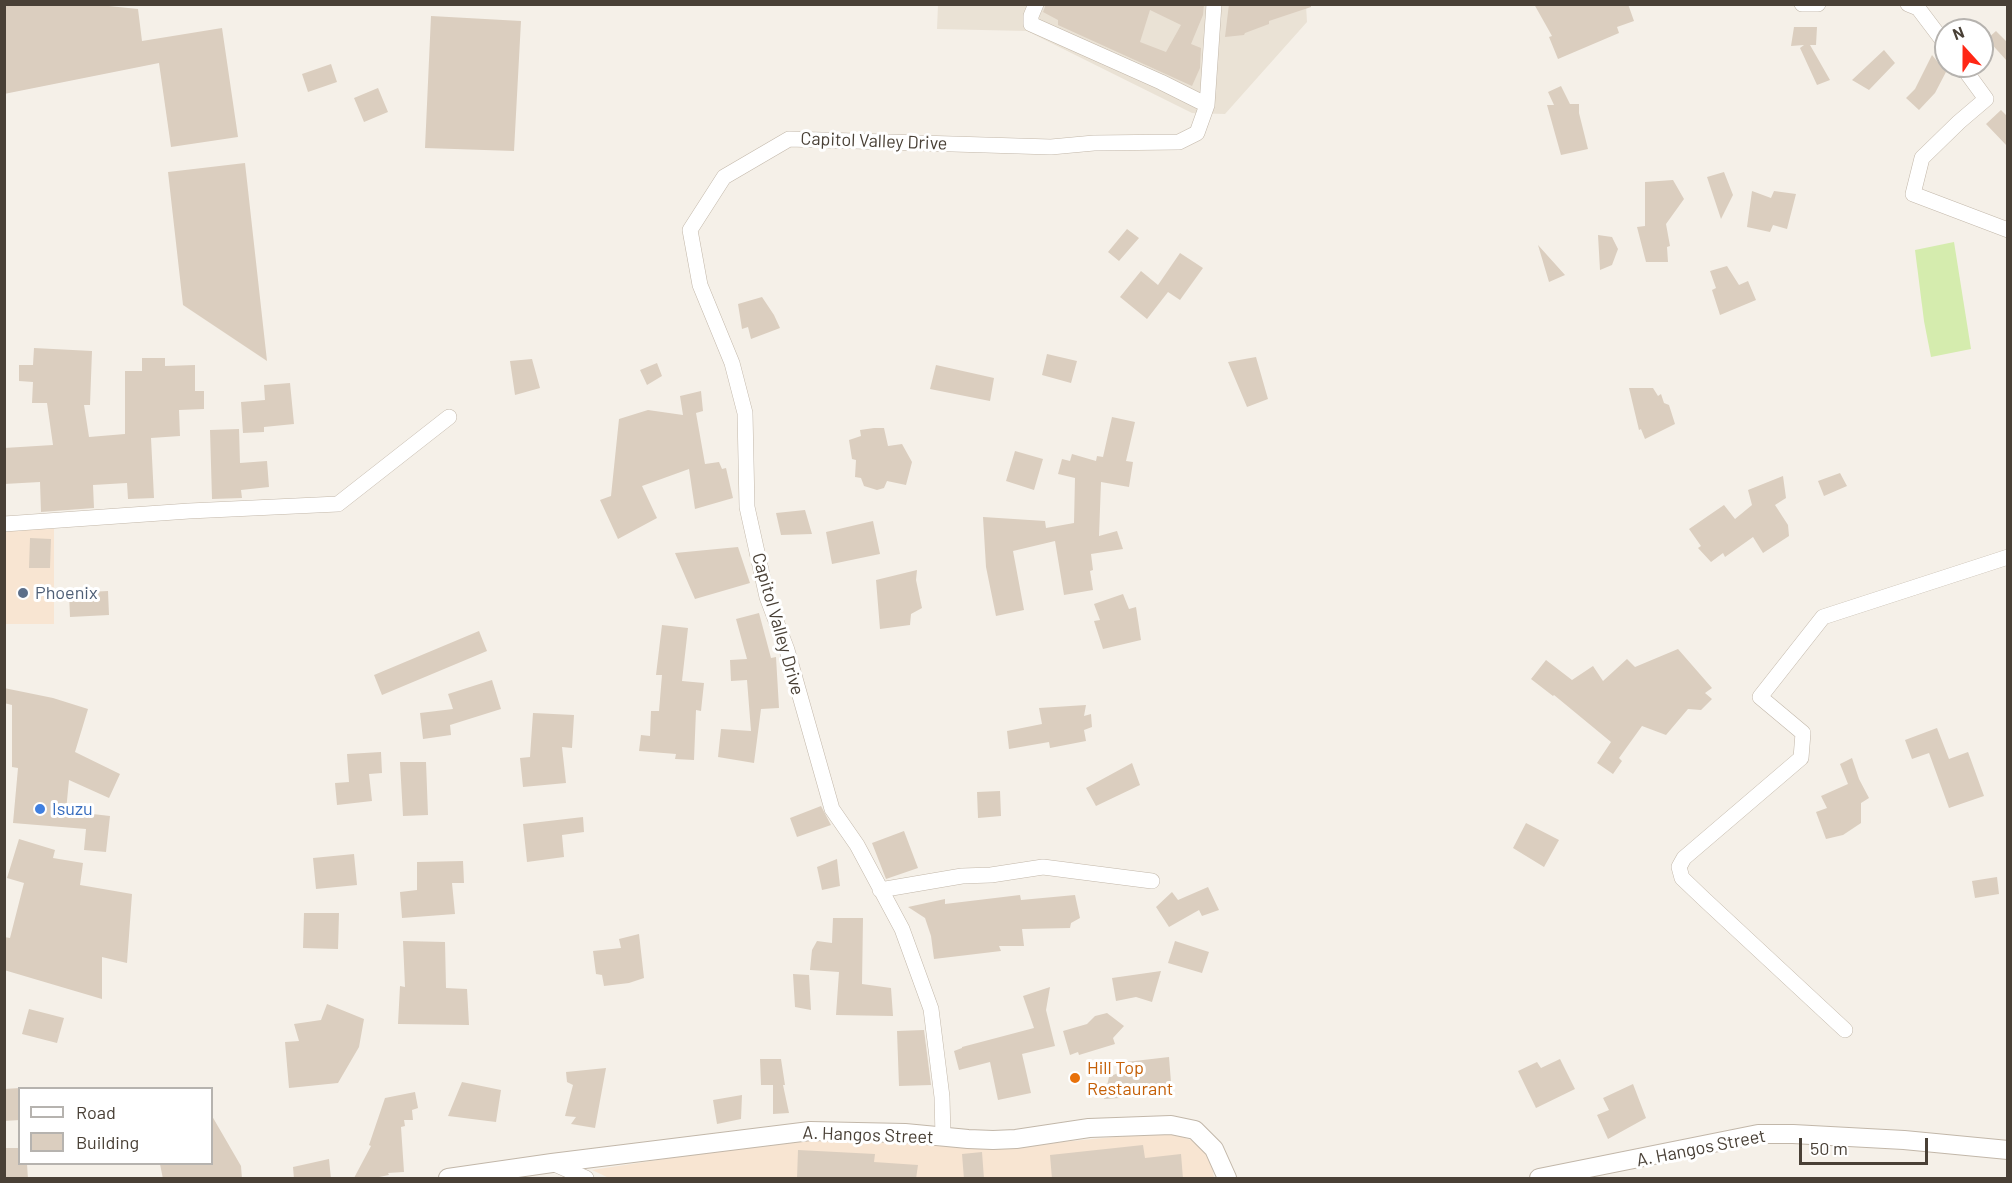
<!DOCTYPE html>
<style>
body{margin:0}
#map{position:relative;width:2012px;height:1183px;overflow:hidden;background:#f5f0e8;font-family:Barlow,sans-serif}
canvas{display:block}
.frame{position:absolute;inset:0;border:6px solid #494036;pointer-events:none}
.legend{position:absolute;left:18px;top:1087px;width:195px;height:78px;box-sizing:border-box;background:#fff;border:2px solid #b6b3af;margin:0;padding:8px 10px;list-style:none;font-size:18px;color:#494036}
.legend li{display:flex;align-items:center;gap:12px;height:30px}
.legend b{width:30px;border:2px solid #b6b3af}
.north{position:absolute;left:1934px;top:18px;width:60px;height:60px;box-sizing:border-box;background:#fff;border:2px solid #b6b3af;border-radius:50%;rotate:339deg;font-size:16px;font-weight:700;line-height:24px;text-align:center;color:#494036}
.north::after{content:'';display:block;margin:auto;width:21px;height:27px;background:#ff2715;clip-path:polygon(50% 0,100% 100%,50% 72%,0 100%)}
.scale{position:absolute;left:1799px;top:1138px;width:129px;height:27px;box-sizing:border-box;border:3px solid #494036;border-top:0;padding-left:8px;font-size:18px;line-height:21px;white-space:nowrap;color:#494036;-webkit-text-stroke:4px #fff;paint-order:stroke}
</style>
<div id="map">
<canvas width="2012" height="1183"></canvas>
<div class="frame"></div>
<ul class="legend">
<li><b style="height:8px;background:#fff"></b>Road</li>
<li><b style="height:16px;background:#dbcebf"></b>Building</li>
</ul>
<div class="north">N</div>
<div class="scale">50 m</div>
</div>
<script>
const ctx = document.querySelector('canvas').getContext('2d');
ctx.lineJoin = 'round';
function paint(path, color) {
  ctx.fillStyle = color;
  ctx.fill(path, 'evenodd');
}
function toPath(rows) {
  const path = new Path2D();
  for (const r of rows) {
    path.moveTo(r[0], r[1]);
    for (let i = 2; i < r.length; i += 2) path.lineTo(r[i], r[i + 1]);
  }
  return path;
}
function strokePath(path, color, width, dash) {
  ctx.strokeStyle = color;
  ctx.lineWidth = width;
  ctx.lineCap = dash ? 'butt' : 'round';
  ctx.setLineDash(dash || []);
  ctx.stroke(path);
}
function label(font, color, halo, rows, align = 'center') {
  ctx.font = font + ' Barlow,sans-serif';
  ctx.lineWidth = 6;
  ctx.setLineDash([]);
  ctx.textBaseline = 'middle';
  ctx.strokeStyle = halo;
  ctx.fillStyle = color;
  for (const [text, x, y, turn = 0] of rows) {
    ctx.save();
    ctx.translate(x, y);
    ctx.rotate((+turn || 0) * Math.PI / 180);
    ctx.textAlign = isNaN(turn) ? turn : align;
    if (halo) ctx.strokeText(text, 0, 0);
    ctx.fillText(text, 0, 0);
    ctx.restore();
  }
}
paint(toPath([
 [938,5,1306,5,1307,22,1225,114,1192,113,1027,31,937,29]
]), '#eae2d5');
paint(toPath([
 [5,529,54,529,54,624,5,624],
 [1167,1132,1209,1146,1214,1178,609,1178,592,1170,827,1134,987,1149]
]), '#f8e5d2');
paint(toPath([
 [1954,242,1971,349,1931,357,1924,321,1915,250]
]), '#d5ecae');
paint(toPath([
 [4,4,89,4,138,9,142,41,222,28,238,137,171,147,159,63,4,94],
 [1046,4,1204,4,1203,15,1191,44,1201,48,1200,68,1192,86,1058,25,1058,20,1043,12],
 [1150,10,1181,25,1166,52,1140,42],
 [1229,4,1311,4,1311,7,1269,21,1269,24,1245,33,1244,35,1225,37],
 [1534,4,1628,4,1634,21,1617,27,1619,33,1558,59,1549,37,1552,36],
 [431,16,521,21,514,151,425,148],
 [1794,27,1817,27,1816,45,1810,45,1830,80,1817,85,1800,48,1804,45,1791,46],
 [1996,31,2007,42,2007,61,1987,39],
 [1884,50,1895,63,1869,90,1852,80],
 [1932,55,1946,72,1935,93,1919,110,1906,98,1915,89],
 [331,64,337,82,308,92,302,74],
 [1561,86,1570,104,1579,104,1579,113,1588,149,1561,155,1547,105,1554,105,1548,92],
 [378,88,388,112,364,122,354,98],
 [2001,110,2007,116,2007,146,1986,124],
 [245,163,267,361,183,305,168,172],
 [1724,172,1733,195,1721,219,1707,177],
 [1673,180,1684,199,1666,224,1670,246,1667,247,1668,262,1646,262,1637,227,1645,226,1645,182],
 [1752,191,1771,198,1774,191,1796,194,1787,229,1773,225,1770,232,1747,227],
 [1127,229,1139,238,1119,261,1108,252],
 [1598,235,1612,237,1618,249,1612,265,1600,270],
 [1538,245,1565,275,1549,282],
 [1180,253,1203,268,1180,300,1168,292,1147,319,1120,297,1141,271,1158,285],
 [1727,266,1739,285,1748,281,1756,300,1720,315,1712,290,1716,288,1710,271],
 [762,297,774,315,780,328,751,339,748,327,742,329,738,304],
 [34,348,92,351,90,405,84,405,89,437,125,434,125,371,142,371,142,358,165,358,165,366,195,365,195,391,204,391,204,409,179,410,180,436,151,438,154,498,128,499,127,483,93,485,94,508,41,512,40,482,4,484,4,448,53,445,47,403,32,403,33,382,19,381,19,365,33,365],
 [1047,354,1077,361,1071,383,1042,375],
 [1256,357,1268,399,1247,407,1228,362],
 [532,359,540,388,515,395,510,361],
 [657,363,662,376,647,385,640,370],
 [936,365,994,378,990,401,930,389],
 [290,383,294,424,264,427,264,432,243,433,241,402,265,400,264,385],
 [1629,388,1653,388,1658,396,1661,394,1664,403,1669,405,1675,424,1645,439,1641,429,1639,430],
 [701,391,703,411,696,413,705,464,719,462,722,469,726,468,733,498,695,509,689,469,642,486,657,518,618,539,600,500,611,496,619,419,648,410,683,415,680,396],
 [1112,417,1135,422,1126,461,1133,462,1129,487,1101,482,1099,536,1117,531,1123,549,1091,554,1093,570,1090,571,1093,590,1064,595,1055,541,1013,551,1024,610,996,616,986,567,983,517,1045,521,1046,528,1074,523,1075,478,1058,474,1062,459,1070,461,1072,454,1096,461,1097,456,1103,457],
 [874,428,884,428,888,446,902,444,912,462,906,485,887,481,884,488,877,490,864,486,861,478,855,477,856,460,852,459,849,440,861,436,860,430],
 [239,429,240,463,267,461,269,487,241,490,242,498,212,499,210,430],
 [1015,451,1043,459,1034,490,1006,481],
 [1840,473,1847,486,1824,496,1818,481],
 [1783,476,1786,498,1775,505,1788,525,1789,536,1763,553,1753,537,1725,557,1723,553,1711,562,1698,548,1701,546,1689,529,1724,505,1735,519,1752,505,1748,490],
 [805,510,812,534,781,535,776,513],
 [873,521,880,554,832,564,826,532],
 [30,538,51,539,50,568,29,568],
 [738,547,750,583,695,599,675,553],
 [917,570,916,580,922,608,911,614,910,625,880,629,876,580],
 [108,591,109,615,70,617,69,593],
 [1123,594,1129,609,1136,607,1141,640,1103,649,1094,621,1100,620,1094,604],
 [759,613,771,658,776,657,779,708,761,709,754,763,718,757,721,729,751,731,747,680,731,681,730,660,747,659,736,619],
 [662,625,688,628,682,681,704,683,701,711,696,710,694,760,675,759,676,754,639,751,641,735,650,736,651,711,659,711,662,675,656,675],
 [479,631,487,651,382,695,374,675],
 [1678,649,1712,688,1705,693,1712,699,1701,710,1688,709,1666,735,1642,726,1619,758,1622,761,1613,774,1597,763,1611,742,1554,695,1553,696,1531,679,1546,660,1572,680,1593,666,1603,681,1627,659,1635,667],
 [492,680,501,709,450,725,451,735,423,739,420,713,453,709,448,694],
 [4,688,53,698,88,709,75,752,120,774,109,798,69,780,66,811,110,816,106,852,84,850,86,829,13,823,18,768,12,767,12,705,4,703],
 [1086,705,1084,716,1091,714,1092,727,1084,730,1086,741,1050,748,1049,742,1009,749,1007,731,1042,724,1039,708],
 [533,713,574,715,572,748,562,747,566,783,523,787,520,758,530,757],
 [1937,728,1949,759,1968,752,1984,796,1949,808,1929,753,1912,759,1905,740],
 [381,752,382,773,369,774,372,801,337,805,335,783,349,782,347,754],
 [1852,758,1859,779,1869,798,1861,803,1861,823,1843,835,1826,839,1816,812,1827,808,1821,796,1848,784,1840,764],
 [400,762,426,762,428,815,403,816],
 [1132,763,1140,785,1096,806,1086,788],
 [1000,791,1001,816,978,818,977,792],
 [821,806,831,825,797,837,790,818],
 [583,817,584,832,562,835,564,857,527,862,523,824],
 [1526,823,1559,840,1544,867,1513,848],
 [904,831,918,868,886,879,872,843],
 [19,839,55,850,53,858,83,863,80,885,132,894,127,963,102,957,102,999,4,970,4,937,10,938,24,883,7,878],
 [354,854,357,885,316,889,313,858],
 [837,859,840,886,822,890,817,867],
 [463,861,464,883,452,883,455,914,402,918,400,892,417,890,417,862],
 [1997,877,1999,894,1975,898,1972,881],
 [1208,887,1219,910,1202,916,1199,910,1169,927,1156,907,1172,892,1178,900],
 [1020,895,1021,900,1075,895,1080,918,1071,923,1070,928,1022,929,1024,946,999,946,1001,951,934,959,931,936,925,918,908,907,945,899,945,904],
 [304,913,339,913,338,949,303,948],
 [833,918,863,918,862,984,891,988,893,1016,836,1015,839,972,810,970,812,950,817,941,832,943],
 [639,934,644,978,629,983,604,986,602,975,596,974,593,951,621,948,619,939],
 [403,941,445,942,446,988,467,989,469,1025,398,1024,400,986,405,987],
 [1175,941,1209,952,1202,973,1168,963],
 [1161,971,1152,1002,1136,997,1116,1001,1112,978],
 [793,974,809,975,811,1010,795,1007],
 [1050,987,1046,1010,1055,1046,1022,1054,1031,1093,998,1100,990,1062,959,1070,954,1051,962,1048,962,1047,1034,1028,1023,996],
 [327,1004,364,1019,359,1047,338,1083,289,1088,285,1042,299,1041,294,1024,321,1020],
 [29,1009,64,1018,57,1043,22,1034],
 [1107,1013,1124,1026,1113,1038,1115,1044,1079,1055,1078,1052,1070,1055,1063,1031,1087,1024,1095,1016],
 [924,1030,931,1085,899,1086,897,1031],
 [1169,1057,1172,1095,1104,1099,1109,1077,1118,1073,1117,1063],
 [760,1059,781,1059,785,1085,783,1085,789,1113,773,1114,773,1085,761,1085],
 [1560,1059,1575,1089,1536,1108,1518,1071,1537,1062,1541,1068],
 [606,1068,595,1128,571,1124,576,1117,565,1116,573,1085,567,1082,566,1072],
 [462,1082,501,1090,496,1122,448,1116],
 [1633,1084,1646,1118,1608,1139,1597,1115,1609,1110,1603,1098],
 [20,1088,20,1120,4,1121,4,1089],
 [415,1092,418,1108,412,1110,413,1120,404,1120,405,1126,401,1127,404,1172,388,1173,389,1175,374,1178,354,1178,371,1146,369,1145,385,1098],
 [742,1095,741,1119,717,1124,713,1100],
 [212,1116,241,1166,242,1179,163,1179,160,1164,212,1164],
 [1143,1145,1145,1158,1181,1154,1183,1179,1052,1179,1050,1155],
 [4,1148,20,1148,20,1164,27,1164,28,1179,4,1179],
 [798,1150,875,1154,874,1162,918,1165,916,1179,797,1179],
 [982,1152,984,1179,964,1179,962,1154],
 [329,1159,331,1179,294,1179,293,1167]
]), '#dbcebf');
const minor = toPath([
 [1036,4,1031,16,1031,24,1161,82,1207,105],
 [1802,4,1818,4],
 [1908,4,1918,8,1946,45],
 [1962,66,1986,99,1959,122,1922,158,1913,194,2008,230],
 [4,524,189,511,338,504,449,417],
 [880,890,962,876,991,875,1043,867,1152,881],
 [1845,1030,1704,899,1682,878,1679,867,1684,858,1801,758,1803,733,1760,697,1823,617,2008,557],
 [943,1137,942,1097,931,1009,902,929,857,845,832,809,787,650,767,597,747,507,745,413,732,363,700,285,690,230,724,177,789,139,1051,147,1094,143,1179,142,1197,133,1207,105,1214,4],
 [552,1163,586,1178]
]);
const tertiary = toPath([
 [448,1178,552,1163,810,1131,905,1133,968,1139,993,1140,1016,1139,1089,1128,1171,1125,1195,1130,1214,1149,1227,1178],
 [1539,1178,1758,1134,1793,1134,1904,1140,2008,1150]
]);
strokePath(minor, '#c2b7a9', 16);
strokePath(tertiary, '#c2b7a9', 20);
strokePath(minor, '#fff', 15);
strokePath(tertiary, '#fff', 18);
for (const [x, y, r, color] of [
 [23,593,6,"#5c6f8a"],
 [40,809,6,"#3f7fe0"],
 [1075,1078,6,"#e8710a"]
]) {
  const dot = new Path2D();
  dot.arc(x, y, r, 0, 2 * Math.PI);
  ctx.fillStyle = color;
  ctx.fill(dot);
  strokePath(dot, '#fff', 2);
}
label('18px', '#494036', '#fff', [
 ["Capitol Valley Drive",874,141,2],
 ["Capitol Valley Drive",778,624,74],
 ["A. Hangos Street",868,1135,2],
 ["A. Hangos Street",1701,1148,-11]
]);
label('18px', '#4e5e75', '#fff', [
 ["Phoenix",35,593]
], 'left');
label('18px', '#366cbe', '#fff', [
 ["Isuzu",52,809]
], 'left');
label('18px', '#c56008', '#fff', [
 ["Hill Top",1087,1068],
 ["Restaurant",1087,1089]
], 'left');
</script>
